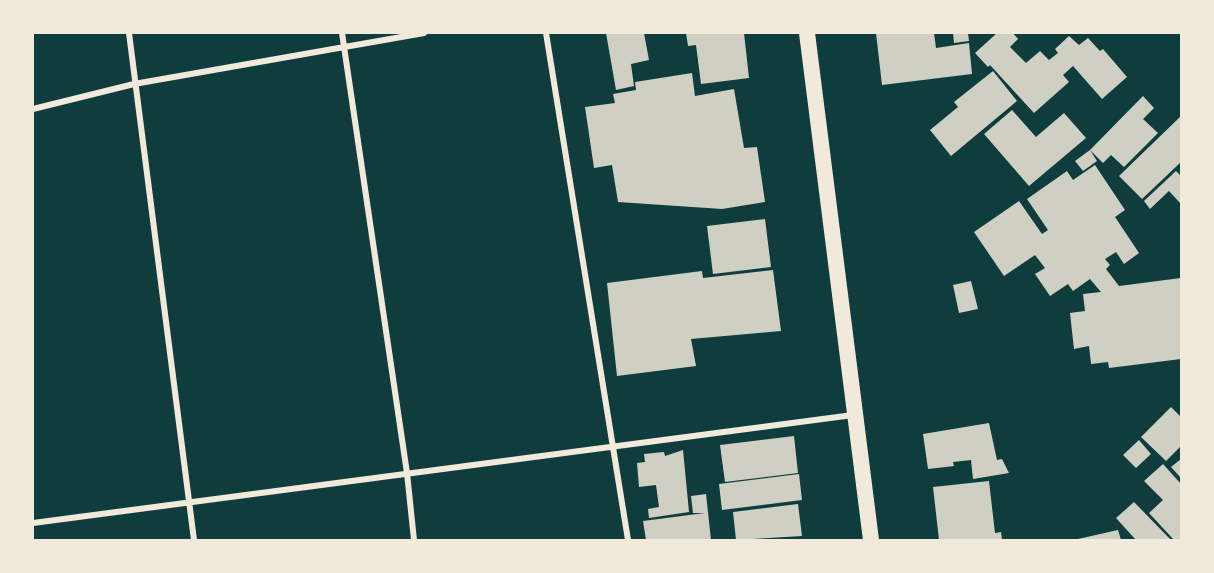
<!DOCTYPE html>
<style>
body{margin:0}
#map{position:relative;width:1214px;height:573px;overflow:hidden;background:#0f3d3e;font-family:Rubik,sans-serif}
canvas{display:block}
.frame{position:absolute;inset:0;border:34px solid #f1e9da;pointer-events:none}
</style>
<div id="map">
<canvas width="1214" height="573"></canvas>
<div class="frame"></div>
</div>
<script>
const ctx = document.querySelector('canvas').getContext('2d');
ctx.lineJoin = 'round';
function paint(path, color) {
  ctx.fillStyle = color;
  ctx.fill(path, 'evenodd');
}
function toPath(rows) {
  const path = new Path2D();
  for (const r of rows) {
    path.moveTo(r[0], r[1]);
    for (let i = 2; i < r.length; i += 2) path.lineTo(r[i], r[i + 1]);
  }
  return path;
}
function strokePath(path, color, width, dash) {
  ctx.strokeStyle = color;
  ctx.lineWidth = width;
  ctx.lineCap = dash ? 'butt' : 'round';
  ctx.setLineDash(dash || []);
  ctx.stroke(path);
}
paint(toPath([
 [606,33,644,33,649,60,631,64,634,86,616,90],
 [686,33,744,33,749,78,701,84,696,45,688,46],
 [876,33,934,33,936,48,969,43,972,74,882,85],
 [953,33,968,33,969,41,954,43],
 [997,33,1013,33,1018,39,1010,47,1026,63,1040,51,1049,60,1058,53,1055,49,1069,36,1079,45,1088,38,1100,51,1103,49,1127,77,1102,99,1073,66,1063,75,1069,82,1034,113,990,65,988,67,975,53],
 [993,71,1017,101,951,156,930,130,958,107,954,102],
 [692,73,695,96,734,89,744,148,757,147,765,202,722,209,618,202,612,165,594,168,585,107,615,103,613,94,636,90,635,82],
 [1143,96,1154,108,1143,119,1158,133,1124,167,1111,155,1103,163,1090,150],
 [1012,110,1036,137,1064,113,1086,138,1029,186,984,134],
 [1181,116,1181,162,1142,199,1119,176],
 [1090,150,1097,161,1083,171,1075,161],
 [1095,165,1125,210,1115,217,1139,253,1124,264,1116,252,1105,259,1110,265,1106,269,1119,286,1181,278,1181,359,1109,368,1108,362,1091,364,1089,346,1074,349,1070,313,1085,311,1083,294,1101,292,1090,279,1073,291,1068,284,1050,296,1035,274,1045,268,1035,255,1004,276,974,232,1019,201,1042,234,1048,230,1027,199,1067,171,1073,180],
 [1176,171,1181,176,1181,204,1169,191,1150,209,1144,201],
 [765,219,771,267,713,274,707,226],
 [773,270,781,331,691,339,696,366,617,376,607,283,702,271,703,278],
 [971,281,978,309,959,313,953,285],
 [1171,407,1181,417,1181,446,1166,461,1141,437],
 [989,423,997,460,1002,459,1009,473,973,479,971,460,953,462,954,466,928,469,923,434],
 [794,436,798,473,725,482,720,445],
 [1139,440,1151,454,1136,468,1123,455],
 [683,450,689,512,649,518,648,509,659,507,656,485,639,487,637,463,645,462,644,454,664,452,665,456],
 [1181,459,1181,478,1171,467],
 [1163,464,1181,484,1181,540,1174,540,1149,513,1163,500,1144,481],
 [799,474,802,500,722,510,719,484],
 [989,481,995,533,1001,532,1002,540,939,540,933,487],
 [706,494,711,540,646,540,643,521,705,513,693,513,691,496],
 [1134,502,1171,540,1136,540,1116,518],
 [798,504,802,536,736,540,733,512],
 [1118,530,1121,540,1079,540,1078,539]
]), '#cfcfc3');
strokePath(toPath([
 [129,33,194,540],
 [342,33,407,473,414,540],
 [546,33,628,540],
 [33,109,134,84,424,33],
 [33,523,853,415]
]), '#f1e9da', 6);
strokePath(toPath([
 [807,33,871,540]
]), '#f1e9da', 16);
</script>
